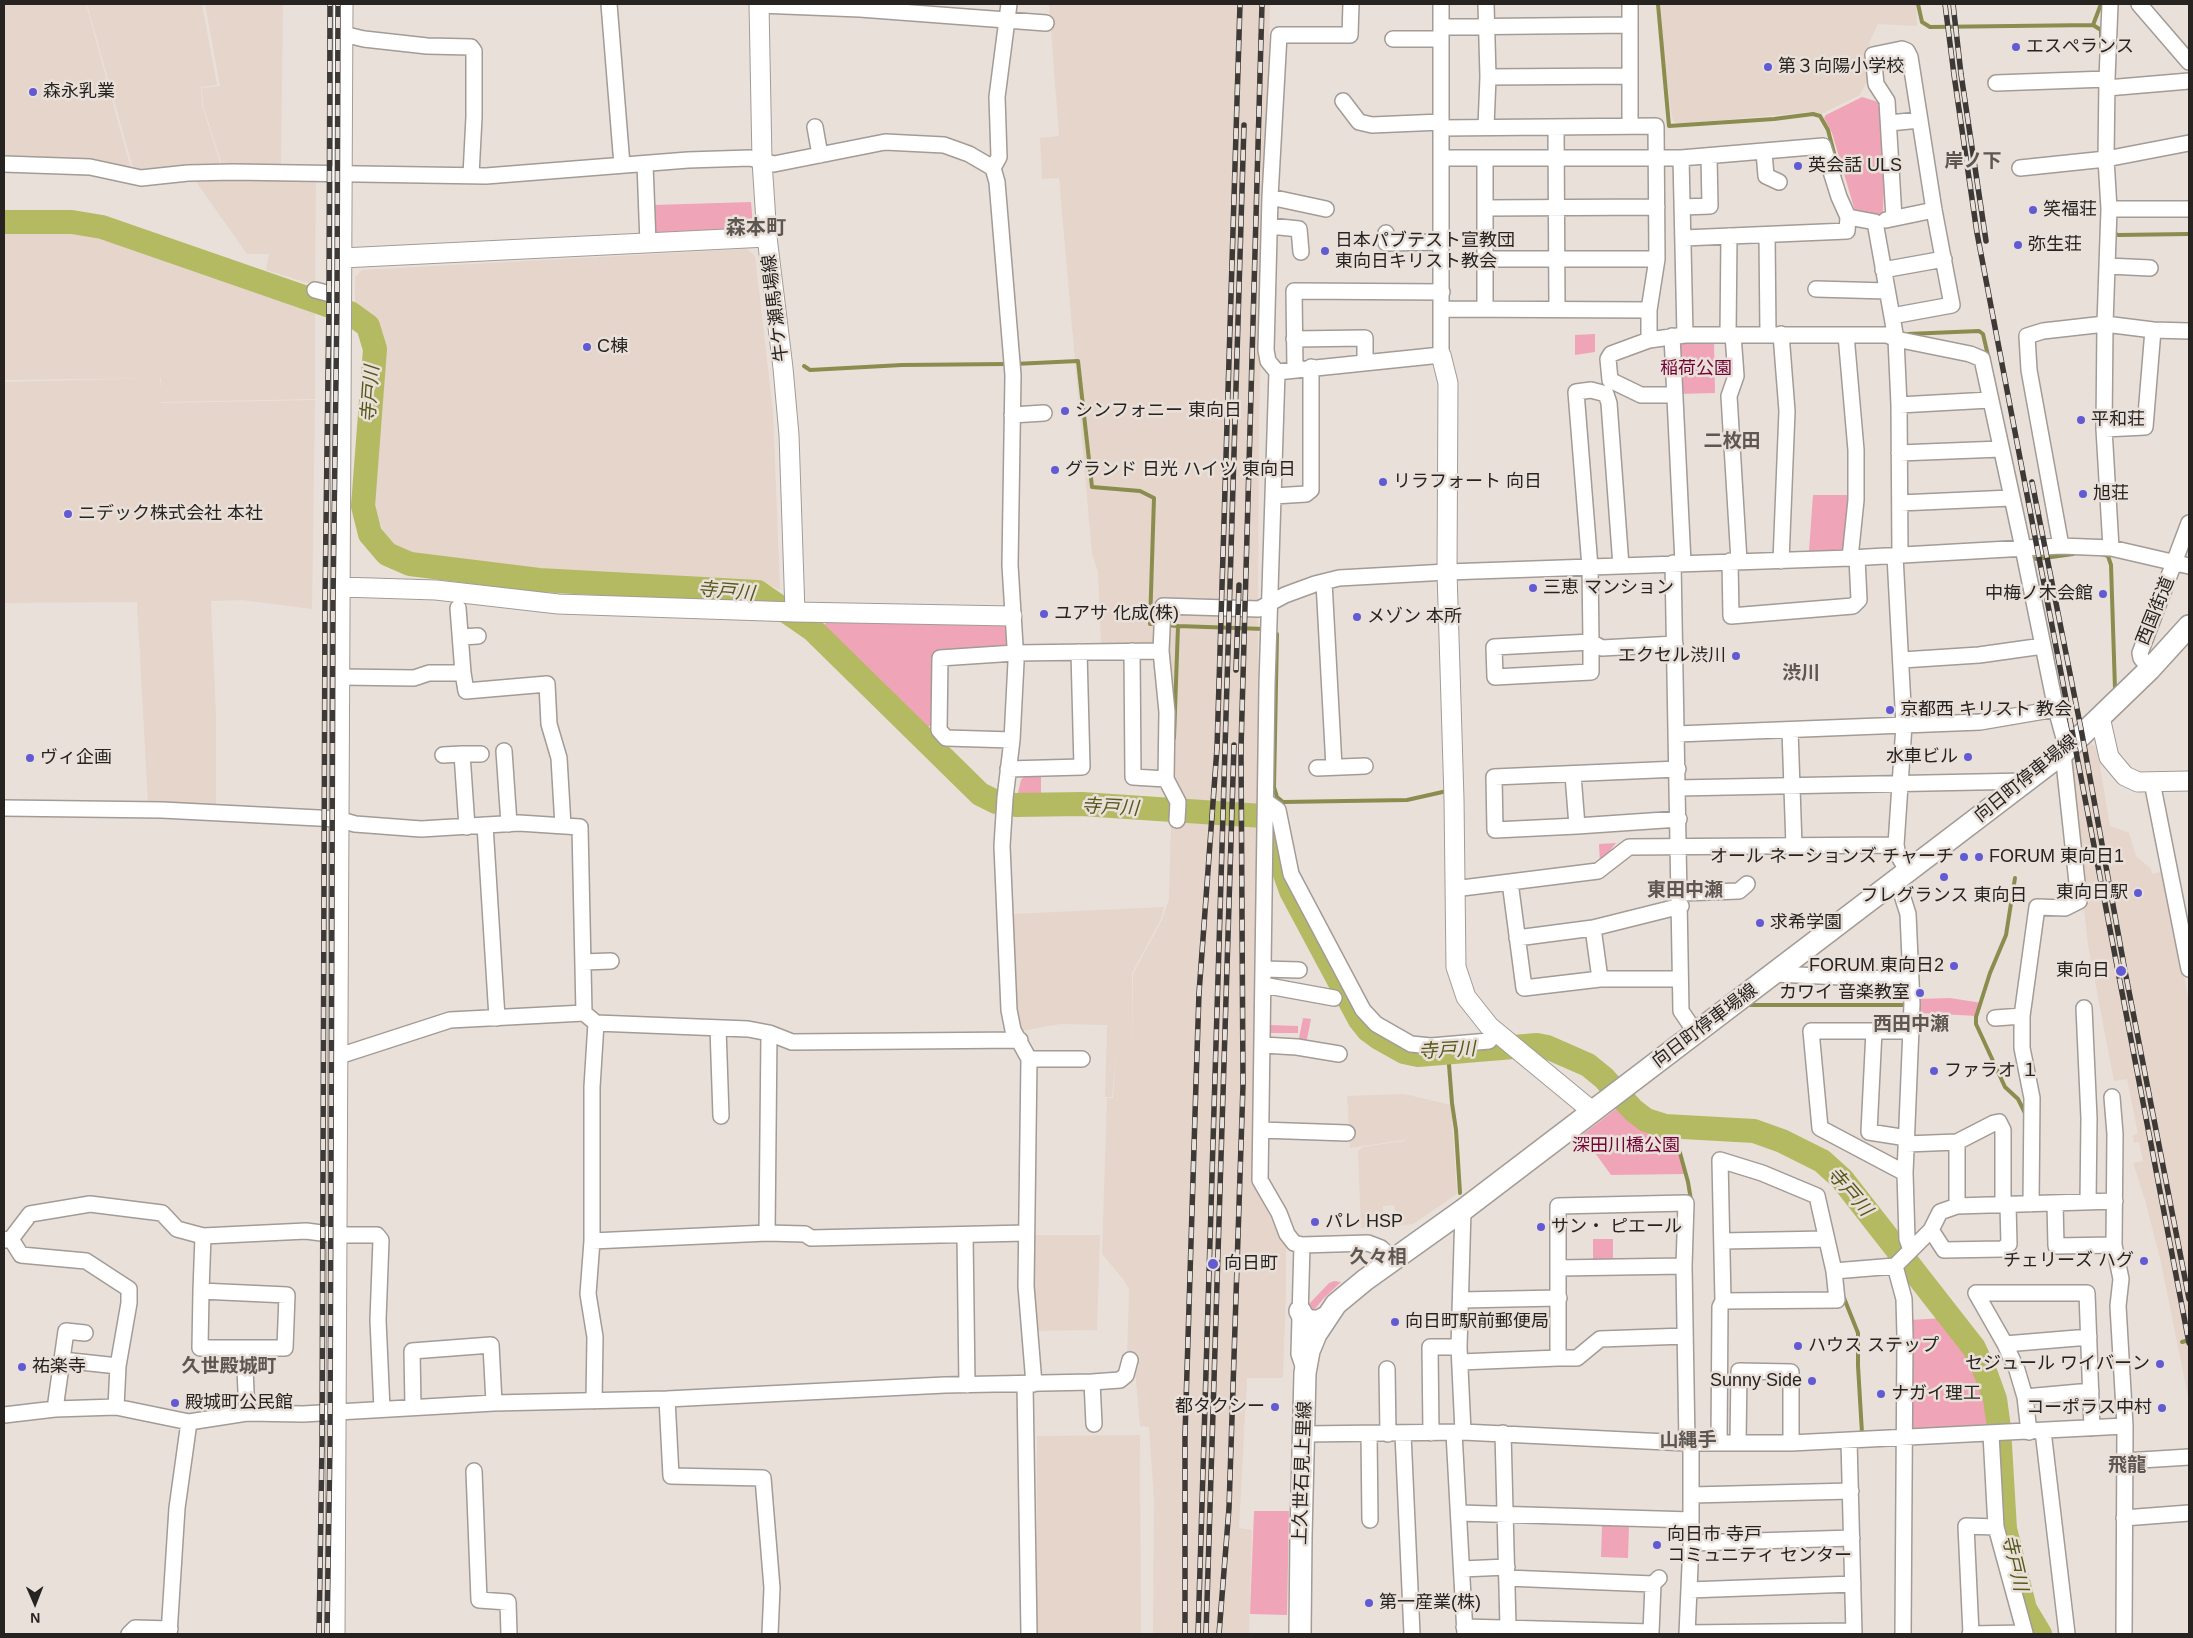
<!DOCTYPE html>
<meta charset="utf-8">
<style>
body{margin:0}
#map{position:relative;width:2193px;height:1638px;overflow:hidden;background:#e9e0da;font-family:Arial,sans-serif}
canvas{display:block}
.frame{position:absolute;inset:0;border:5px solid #272321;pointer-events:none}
.north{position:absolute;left:10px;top:1578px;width:50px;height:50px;-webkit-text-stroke:4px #e9e0da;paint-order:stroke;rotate:179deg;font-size:14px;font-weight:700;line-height:20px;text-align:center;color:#272321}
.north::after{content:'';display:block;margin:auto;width:18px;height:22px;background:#272321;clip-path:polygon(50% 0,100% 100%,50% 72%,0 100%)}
</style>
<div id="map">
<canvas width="2193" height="1638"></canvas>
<div class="frame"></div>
<div class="north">N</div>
</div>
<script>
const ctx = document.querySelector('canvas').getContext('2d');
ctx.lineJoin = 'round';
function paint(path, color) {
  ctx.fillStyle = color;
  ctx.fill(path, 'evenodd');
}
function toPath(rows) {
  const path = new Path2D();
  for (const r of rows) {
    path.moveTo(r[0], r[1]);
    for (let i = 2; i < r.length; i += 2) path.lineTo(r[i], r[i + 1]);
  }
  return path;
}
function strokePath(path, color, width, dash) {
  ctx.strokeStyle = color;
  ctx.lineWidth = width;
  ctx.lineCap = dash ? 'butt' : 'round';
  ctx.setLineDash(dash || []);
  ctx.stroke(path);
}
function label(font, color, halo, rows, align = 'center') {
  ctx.font = font + ' Arial,"Noto Sans JP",sans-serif';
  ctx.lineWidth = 5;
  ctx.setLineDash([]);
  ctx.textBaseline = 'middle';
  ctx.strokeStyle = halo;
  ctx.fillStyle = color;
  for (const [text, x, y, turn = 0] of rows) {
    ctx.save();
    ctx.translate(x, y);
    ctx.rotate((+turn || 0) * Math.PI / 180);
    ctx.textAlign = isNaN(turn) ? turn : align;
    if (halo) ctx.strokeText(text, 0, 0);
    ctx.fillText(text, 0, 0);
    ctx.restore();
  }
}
paint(toPath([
 [4,4,86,4,132,173,93,162,58,158,4,159],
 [87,4,202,4,217,85,201,87,202,105,221,166,134,172],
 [205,4,283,4,281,164,222,165,203,105,202,88,220,86],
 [1049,4,1270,4,1259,420,1255,1186,1277,1232,1286,1244,1286,1291,1283,1378,1247,1378,1239,1528,1252,1530,1249,1634,1153,1634,1154,1500,1149,1427,1140,1426,1134,1360,1127,1359,1129,1290,1124,1280,1102,1254,1107,1098,1113,1098,1117,1050,1112,1097,1105,1097,1107,1025,1060,1024,1021,1031,1016,1019,1013,914,1164,907,1161,919,1132,973,1132,1051,1133,974,1162,920,1169,899,1171,819,1181,819,1182,792,1175,779,1167,646,1101,645,1098,572,1092,554,1059,178,1042,179,1040,138,1059,136],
 [1661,4,1916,4,1917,26,1878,24,1870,41,1868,53,1872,82,1866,84,1860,95,1821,114,1810,112,1679,124,1673,121,1671,111,1663,48],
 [192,176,316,177,315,285,266,270,269,254,247,254],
 [61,230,85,232,315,308,315,399,161,402,162,403,315,400,312,609,242,600,211,601,216,717,216,807,148,804,137,602,4,603,4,382,160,378,161,390,161,378,4,380,4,231],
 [747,249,755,256,773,412,780,590,758,580,574,573,412,555,387,540,373,507,385,350,381,331,369,315,355,305,355,277,362,270],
 [2092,744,2097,748,2110,826,2129,833,2136,856,2151,869,2152,874,2165,871,2189,1003,2189,1401,2160,1258,2145,1200,2133,1163,2143,1161,2139,1142,2134,1143,2133,1135,2138,1134,2127,1079,2114,1081,2088,945,2067,759],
 [1404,1094,1451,1105,1457,1194,1413,1224,1397,1226,1394,1205,1383,1206,1383,1214,1372,1215,1373,1227,1361,1228,1358,1151,1363,1147,1404,1141,1408,1136,1404,1140,1350,1148,1347,1096],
 [1030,1235,1100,1235,1097,1330,1032,1331],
 [1140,1435,1141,1634,1037,1634,1037,1436]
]), '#e5d5ca');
paint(toPath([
 [1862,97,1875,101,1880,104,1884,180,1883,213,1864,219,1855,211,1832,133,1824,118,1826,115],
 [751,202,753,224,746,230,659,236,654,229,653,205],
 [1595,334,1595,352,1575,355,1575,335],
 [1714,341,1715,393,1679,394,1677,346,1681,342],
 [1813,495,1850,495,1846,546,1841,551,1809,551],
 [828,621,1001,622,1007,629,1008,643,1003,649,934,652,933,725,924,728,820,629],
 [1026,774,1041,774,1041,797,1017,797,1021,780],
 [1616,843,1600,863,1599,844],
 [1950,998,1982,1003,1978,1016,1918,1013,1918,999],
 [1303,1018,1311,1019,1306,1044,1298,1043],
 [1270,1025,1298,1026,1298,1033,1270,1033],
 [1620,1106,1634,1119,1669,1137,1678,1152,1685,1174,1611,1175,1582,1135],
 [1593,1239,1613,1239,1613,1263,1593,1263],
 [1334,1281,1341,1282,1324,1298,1314,1310,1310,1310,1309,1304,1329,1283],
 [1944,1318,1976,1363,1989,1401,1993,1429,1915,1432,1908,1427,1909,1320],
 [1254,1511,1289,1511,1287,1615,1250,1614],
 [1602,1525,1629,1525,1628,1558,1601,1557]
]), '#f0a4b7');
strokePath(toPath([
 [1658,4,1669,126,1774,119,1813,114,1820,116,1828,130,1840,176],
 [1918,4,1922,22,1930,27,2093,25,2101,30,2101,47],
 [2093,25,2101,4],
 [2112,232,2118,235,2189,234],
 [1907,334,1979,331,1983,334,1989,360],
 [1014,364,1078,361,1092,487,1140,491,1154,498,1150,624,1158,624],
 [804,366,810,370,902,365,1007,364],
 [2102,554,2108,556,2111,565,2115,689],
 [2030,555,2031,558,2037,559,2073,554],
 [1165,625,1178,626,1174,738],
 [1178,626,1264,629],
 [1273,633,1277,634,1274,787,1277,797,1283,802,1407,800,1447,791],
 [1167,810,1169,795],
 [2015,878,2006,935,1990,973,1976,1017,1976,1024,2005,1087,2018,1099,2025,1113],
 [1747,1005,1905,1005],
 [1448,1052,1452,1103,1456,1130,1460,1193],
 [1667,1126,1680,1153,1688,1182,1691,1200],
 [1844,1298,1858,1333,1858,1366,1862,1433],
 [2182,1342,2189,1340]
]), '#8a8d4e', 4);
strokePath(toPath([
 [4,222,72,222,102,227,350,313,368,326,375,349,363,506,370,534,387,554,410,564,539,580,758,592,813,630,980,794,996,802,1016,805,1082,804,1263,816,1269,820,1278,840,1281,863,1291,891,1360,1020,1368,1030,1379,1038,1404,1052,1418,1055,1537,1045,1547,1047,1588,1065,1604,1078,1633,1110,1646,1120,1665,1126,1754,1131,1782,1141,1822,1161,1842,1179,1974,1348,1986,1374,1995,1399,1999,1428,2005,1529,2025,1609,2040,1634]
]), '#b4ba62', 24);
const minor = toPath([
 [609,4,622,165],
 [1009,4,997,97,999,157,993,168,997,182,1013,375,1010,565,1016,662,1012,740,1005,798,1002,846,1009,1010,1013,1030,1029,1059,1026,1286,1034,1384],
 [2110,4,2107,79,2106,159,2109,209,2105,324,2104,429,2111,548],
 [2139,4,2189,62],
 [759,5,860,9,1046,23],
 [1442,27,1630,25],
 [343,34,364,39,427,46,471,47,474,51,474,117,471,175],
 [1393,39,1441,39],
 [1488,77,1629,76],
 [1996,83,2107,79],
 [2107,88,2189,81],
 [1343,101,1359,122,1372,125,1441,122],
 [1889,123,1920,120],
 [1630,126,1630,4],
 [815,127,820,155],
 [1486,127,1488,77,1486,4],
 [1556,127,1557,309],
 [1441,128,1656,126,1657,259,1649,310],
 [1764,152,1766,176,1779,182],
 [1442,158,1681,158,1823,146,1839,197,1848,217,1847,231,1684,238],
 [1485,158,1485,308],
 [4,164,90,167,141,178,188,173,233,172,486,176,688,160,750,158,774,164,885,142,944,145,969,154,993,168],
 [645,164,648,243],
 [2020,168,2106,159,2189,143],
 [1270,197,1326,209],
 [1682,207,1710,206,1709,156],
 [1486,208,1657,207],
 [2109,209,2189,209],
 [1848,217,1875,222,1896,339,1899,405,1900,555],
 [1886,220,1934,210],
 [1270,226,1299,229,1301,252],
 [1386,233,1386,243,1442,242],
 [1767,235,1768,334],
 [1485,259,1657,259],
 [2108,266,2150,268],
 [1883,270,1944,259],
 [1816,289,1887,291],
 [315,290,342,297],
 [1442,309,1649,310,1649,340],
 [1892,316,1952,305,1934,210,1910,57,1907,51,1902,49,1873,55,1876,84,1887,101,1894,218],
 [1685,335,1887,335,1896,339,1970,354,1982,359,2023,548,2056,709,2067,749],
 [1728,335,1729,236],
 [1733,335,1736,376,1729,396,1739,561],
 [1846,335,1856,450,1856,500,1850,558],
 [1672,336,1683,563],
 [1294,339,1365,338,1365,362],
 [1295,369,1294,291,1442,292],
 [1277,372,1441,355,1441,4],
 [1674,395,1641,395,1610,380,1608,359,1611,354,1649,340,1685,335,1681,158],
 [1899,405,1990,400],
 [1012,415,1044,413],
 [2104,429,2145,427,2153,330],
 [1899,453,2001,449],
 [1274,496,1306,494,1311,490,1311,367],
 [1900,503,2011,498],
 [2061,546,2029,370,2027,336,2043,331,2105,324,2153,330,2189,331],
 [1895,556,1904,725,1896,845,1898,855,1907,870],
 [1730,561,1731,616,1853,606,1859,600,1857,558],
 [1781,561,1787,411,1781,334],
 [1673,563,1681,1011,1696,1033],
 [1621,566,1609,403,1606,394,1591,390,1576,392,1590,567,1591,642,1591,672,1495,677,1494,647,1591,642,1602,648,1675,644],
 [1324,582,1334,767],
 [458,608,463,673,466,691,547,684,549,724,559,758,563,826],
 [461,637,478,636],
 [1132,651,1133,777,1166,779],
 [1161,651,1167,712,1166,779,1178,802,1177,820],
 [1902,660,1979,655,2043,646],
 [2150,669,2141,658,2140,653,2189,523],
 [340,677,414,678,429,673,463,673],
 [1790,730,1794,846],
 [1677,734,1980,722,2056,709],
 [1012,740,946,738,939,730,940,658,1015,653,1161,651,1163,606,1259,609,1285,595,1315,584,1339,578,1447,572,1850,558,2061,546,2111,548,2189,566],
 [504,751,509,824],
 [462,754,481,754],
 [443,755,462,754,467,827],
 [1317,768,1365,766],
 [1008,769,1082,767,1079,652],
 [1573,775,1577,826,1679,819],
 [2152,782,2189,969],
 [1678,788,2027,781],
 [1267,802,1278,810,1291,874,1363,1010,1376,1024,1411,1044,1431,1046,1489,1041],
 [4,808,162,810,338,819,355,824,421,829,519,823,580,827,584,1013],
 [485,825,497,1018],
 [1577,826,1495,830,1494,777,1678,769],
 [1894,881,1902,895,1908,914,1912,1004,1905,1173,1907,1239,1911,1250,1895,1266,1904,1299,1905,1336,1903,1634],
 [1510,882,1524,988,1600,979,1680,979],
 [1454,889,1598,871,1629,847,1896,845],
 [1681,893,1739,891,1747,884],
 [1593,928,1600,979],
 [1517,938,1593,928,1681,906],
 [583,962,611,961],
 [1263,969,1299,970],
 [1774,974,1911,980],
 [1263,985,1334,998],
 [2084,1008,2089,1118,2088,1202],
 [1995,1018,2022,1016],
 [718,1028,721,1116],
 [1874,1031,1869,1132,1907,1138],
 [1263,1045,1297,1047,1339,1054],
 [339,1056,450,1020,584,1013,596,1023,748,1029,769,1033,792,1042,1020,1040],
 [1029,1059,1082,1059],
 [2112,1097,2115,1134,2114,1245,2121,1279,2118,1306,2125,1426],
 [1261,1130,1347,1133],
 [1957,1142,1957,1206],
 [1906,1144,1957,1142,1994,1123,1999,1122,2003,1130,2003,1205],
 [1905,1173,1820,1128,1811,1031,1911,1031],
 [2055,1203,2056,1246,2114,1245],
 [2031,1204,2032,1098,2022,1048,2022,1016,2037,907,2065,908,2079,901,2063,753],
 [1931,1230,1944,1250,2002,1249,2009,1244,2008,1205],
 [767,1233,769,1033],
 [965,1235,967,1385],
 [11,1239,21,1255,86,1261,129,1289,129,1303,118,1366,116,1407],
 [4,1240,11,1239,30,1214,90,1204,162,1213,177,1229,203,1236,306,1231,337,1235,377,1235,381,1240,378,1320,382,1409],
 [592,1241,767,1233,805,1234,811,1238,1026,1233],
 [1722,1241,1826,1239],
 [1302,1245,1294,1243,1287,1234,1279,1213,1260,1180,1267,684,1277,372,1268,361,1266,350,1270,197,1279,35,1350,35,1351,4],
 [1911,1250,1931,1230,1940,1212,1957,1206,2115,1201],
 [1558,1268,1684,1266],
 [1834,1271,1895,1266],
 [201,1291,287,1295,285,1348,200,1348,201,1291,203,1236],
 [1461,1300,1559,1298],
 [1685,1336,1600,1339,1577,1358,1558,1358,1558,1206,1686,1203,1684,1266,1687,1443],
 [2005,1344,2089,1337],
 [244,1348,247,1413],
 [62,1360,118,1366],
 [1460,1362,1558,1358],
 [1303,1366,1299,1354,1302,1245,1368,1243,1381,1248,1394,1260],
 [1387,1369,1388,1434],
 [1092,1382,1094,1424],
 [1025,1384,1029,1634],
 [2025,1397,2091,1391],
 [667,1399,671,1476,763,1478,772,1588,770,1634],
 [594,1401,595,1337,588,1294,592,1241,592,1087,596,1023],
 [413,1407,412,1351,491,1345,494,1403],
 [55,1409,66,1331,85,1333],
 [4,1415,55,1409,116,1407,189,1422,247,1413,303,1414,494,1403,667,1399,945,1385,1092,1382,1120,1380,1126,1375,1130,1360],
 [2043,1431,2067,1634],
 [1463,1432,1459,1347,1463,1210],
 [2029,1432,2025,1397,2017,1370,2005,1344,1976,1293,2087,1293,2092,1428],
 [1431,1433,1430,1347,1459,1347],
 [1454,1433,1465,1634],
 [1503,1433,1508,1627],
 [1304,1434,1463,1432,1687,1443,1791,1443,2125,1426,2124,1634],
 [1369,1434,1370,1520],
 [1403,1434,1412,1634],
 [1849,1441,1854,1634],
 [1719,1443,1720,1307,1723,1301,1720,1160,1762,1173,1817,1196,1834,1271,1837,1300,1723,1301],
 [1738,1443,1739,1371,1791,1372,1791,1443],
 [2125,1461,2189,1457],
 [474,1471,479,1600,508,1602,509,1634],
 [1692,1495,1851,1491],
 [1459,1513,1691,1520],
 [2124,1518,2189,1513],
 [1691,1543,1852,1538],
 [1462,1569,1507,1567],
 [1507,1578,1653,1584,1659,1578],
 [1689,1590,1853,1584],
 [1464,1627,1651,1632,1653,1584],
 [1687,1633,1854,1631],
 [129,1634,135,1628,170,1629],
 [169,1634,177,1508,189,1422],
 [1687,1634,1691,1543,1691,1443],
 [1970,1634,2025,1633,1996,1527,1991,1434],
 [1971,1634,1966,1526,1996,1527]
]);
const tertiary = toPath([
 [759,4,762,161,767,237,783,368,789,435,795,612],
 [342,258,767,237],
 [1441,355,1448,383,1447,572,1454,799,1456,967,1466,997,1489,1026,1592,1111],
 [341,587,436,590,558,604,795,612,1012,616],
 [2100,717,2109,757,2125,776,2138,782,2189,781],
 [335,1634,343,4]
]);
const secondary = toPath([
 [1300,1311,1304,1318,1310,1321,1319,1321,1326,1317],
 [1300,1634,1301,1536,1305,1373,1309,1351,1316,1334,1336,1304,1365,1280,1463,1210,2063,753,2150,669,2189,626]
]);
strokePath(minor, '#a39b95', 18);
strokePath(tertiary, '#a39b95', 21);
strokePath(secondary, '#a39b95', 24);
strokePath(minor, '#fff', 15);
strokePath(tertiary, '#fff', 19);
strokePath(secondary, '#fff', 21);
const rail = toPath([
 [1945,4,1954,75,1977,233,2189,1343],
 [1953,4,1961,74,1986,241],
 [2032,482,2082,734,2125,971,2189,1299],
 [1236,670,1239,585],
 [319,1634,322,1444,325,600,329,304,330,4],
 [327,1634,330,1444,333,600,337,304,338,4],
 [1185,1634,1185,1435,1196,1083,1199,993,1217,748,1240,4],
 [1198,1634,1244,125],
 [1206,1634,1234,745],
 [1219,1634,1229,1508,1243,1085,1241,748,1262,4]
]);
strokePath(rail, '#3d3936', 5.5);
strokePath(rail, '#e9e0da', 4, [11]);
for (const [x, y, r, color] of [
 [2016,47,5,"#615ad3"],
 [1768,67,5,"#615ad3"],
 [33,92,5,"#615ad3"],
 [1798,166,5,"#615ad3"],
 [2033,210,5,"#615ad3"],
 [2018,245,5,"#615ad3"],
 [1325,251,5,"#615ad3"],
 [587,347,5,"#615ad3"],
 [1065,411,5,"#615ad3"],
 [2081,420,5,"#615ad3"],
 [1055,470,5,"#615ad3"],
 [1383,482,5,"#615ad3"],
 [2083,494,5,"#615ad3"],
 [68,514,5,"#615ad3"],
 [1533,588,5,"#615ad3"],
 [2103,594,5,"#615ad3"],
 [1044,614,5,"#615ad3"],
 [1357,617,5,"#615ad3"],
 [1736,656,5,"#615ad3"],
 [1890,710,5,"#615ad3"],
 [1968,757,5,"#615ad3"],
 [30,758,5,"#615ad3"],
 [1964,857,5,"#615ad3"],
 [1979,857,5,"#615ad3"],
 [1944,877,5,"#615ad3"],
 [2138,893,5,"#615ad3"],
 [1760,923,5,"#615ad3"],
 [1954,966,5,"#615ad3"],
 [2121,971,6,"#615ad3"],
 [1920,993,5,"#615ad3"],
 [1934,1071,5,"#615ad3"],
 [1315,1222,5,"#615ad3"],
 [1541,1227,5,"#615ad3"],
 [2144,1261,5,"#615ad3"],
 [1213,1264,6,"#615ad3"],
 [1395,1322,5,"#615ad3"],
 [1798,1346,5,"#615ad3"],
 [2160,1364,5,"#615ad3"],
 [22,1367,5,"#615ad3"],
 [1812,1381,5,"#615ad3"],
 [1881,1394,5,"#615ad3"],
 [175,1403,5,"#615ad3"],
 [1275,1407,5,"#615ad3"],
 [2162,1408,5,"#615ad3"],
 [1657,1545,5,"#615ad3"],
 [1369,1603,5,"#615ad3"]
]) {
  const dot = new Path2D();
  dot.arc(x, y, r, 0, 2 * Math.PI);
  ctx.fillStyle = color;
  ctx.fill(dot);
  strokePath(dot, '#e9e0da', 2);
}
label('18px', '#272321', '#e9e0da', [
 ["エスぺランス",2026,47],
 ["第３向陽小学校",1778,67],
 ["森永乳業",43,92],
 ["英会話 ULS",1808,166],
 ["笑福荘",2043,210],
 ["日本パブテスト宣教団",1335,241],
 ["東向日キリスト教会",1335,262],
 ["弥生荘",2028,245],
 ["C棟",597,347],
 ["シンフォニー 東向日",1075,411],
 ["平和荘",2091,420],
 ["グランド 日光 ハイツ 東向日",1065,470],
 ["リラフォート 向日",1393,482],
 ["旭荘",2093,494],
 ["ニデック株式会社 本社",78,514],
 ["三恵 マンション",1543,588],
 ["中梅ノ木会館",2093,594,"right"],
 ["ユアサ 化成(株)",1054,614],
 ["メゾン 本所",1367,617],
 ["エクセル渋川",1726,656,"right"],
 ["京都西 キリスト 教会",1900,710],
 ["水車ビル",1958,757,"right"],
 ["ヴィ企画",40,758],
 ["オール ネーションズ チャーチ",1954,857,"right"],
 ["FORUM 東向日1",1989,857],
 ["東向日駅",2128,893,"right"],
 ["フレグランス 東向日",1944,896,"center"],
 ["求希学園",1770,923],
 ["FORUM 東向日2",1944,966,"right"],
 ["東向日",2110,971,"right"],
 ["カワイ 音楽教室",1910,993,"right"],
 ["ファラオ １",1944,1071],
 ["パレ HSP",1325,1222],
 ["サン・ ピエール",1551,1227],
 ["チェリーズ ハグ",2134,1261,"right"],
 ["向日町",1224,1264],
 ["向日町駅前郵便局",1405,1322],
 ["ハウス ステップ",1808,1346],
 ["セジュール ワイバーン",2150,1364,"right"],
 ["祐楽寺",32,1367],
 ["Sunny Side",1802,1381,"right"],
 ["ナガイ理工",1891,1394],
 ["殿城町公民館",185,1403],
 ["都タクシー",1265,1407,"right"],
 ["コーポラス中村",2152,1408,"right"],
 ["向日市 寺戸",1667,1535],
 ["コミュニティ センター",1667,1556],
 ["第一産業(株)",1379,1603]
], 'left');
label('18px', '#272321', '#e9e0da', [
 ["牛ケ瀬馬場線",776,308,-97],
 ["西国街道",2156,611,-68],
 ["向日町停車場線",2026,779,-39],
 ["向日町停車場線",1705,1026,-37],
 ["上久世石見上里線",1303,1473,-88]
]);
label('18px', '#730336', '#e9e0da', [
 ["稲荷公園",1696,369],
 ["深田川橋公園",1626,1146]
]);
label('bold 19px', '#5d5651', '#e9e0da', [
 ["岸ノ下",1973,162],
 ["二枚田",1732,442],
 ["渋川",1801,674],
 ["東田中瀬",1685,891],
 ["西田中瀬",1911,1025],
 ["久々相",1378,1258],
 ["久世殿城町",229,1367],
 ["山縄手",1688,1441],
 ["飛龍",2127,1466]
]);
label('italic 19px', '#565919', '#e9e0da', [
 ["寺戸川",371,394,-86],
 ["寺戸川",726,592,5],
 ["寺戸川",1110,808,3],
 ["寺戸川",1447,1051,-3],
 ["寺戸川",1849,1192,49],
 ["寺戸川",2014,1563,77]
]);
label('bold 20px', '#5d5651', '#e9e0da', [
 ["森本町",756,228]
]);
</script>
